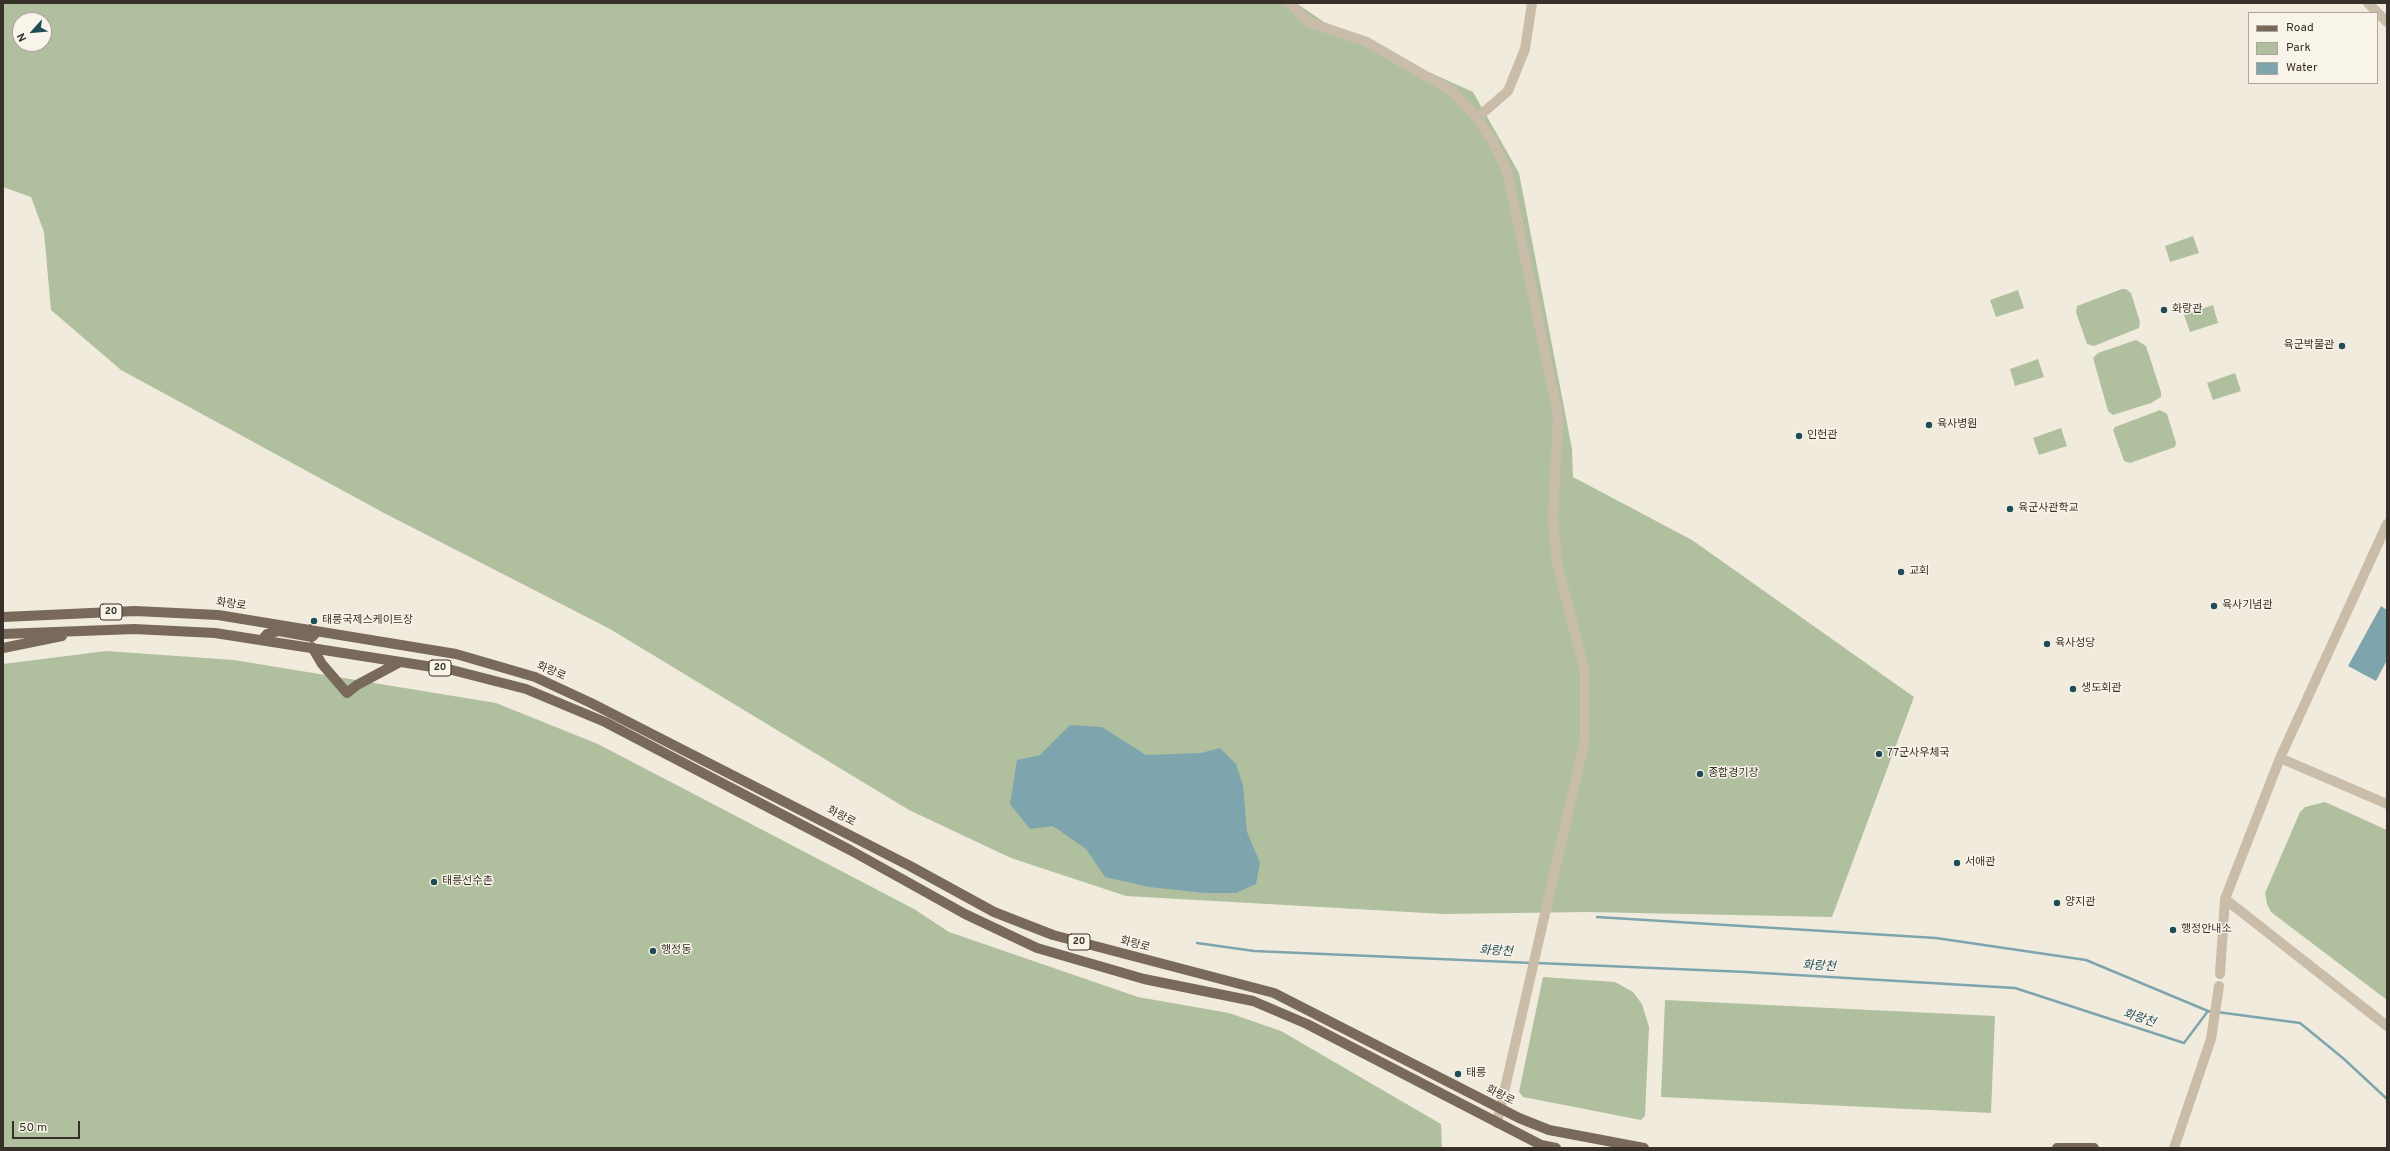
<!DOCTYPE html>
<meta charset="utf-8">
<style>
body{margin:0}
#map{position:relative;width:2390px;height:1151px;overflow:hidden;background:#f1ebde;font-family:Overpass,sans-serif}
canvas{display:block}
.frame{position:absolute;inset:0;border:4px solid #373029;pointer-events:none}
.legend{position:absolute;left:2248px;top:12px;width:130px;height:72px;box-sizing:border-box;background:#f9f4ea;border:1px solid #aba69d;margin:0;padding:5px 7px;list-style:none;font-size:12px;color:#373029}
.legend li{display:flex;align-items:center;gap:8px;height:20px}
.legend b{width:20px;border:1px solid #aba69d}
.north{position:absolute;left:12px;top:12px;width:40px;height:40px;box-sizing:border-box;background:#f9f4ea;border:1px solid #aba69d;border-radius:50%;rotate:243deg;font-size:11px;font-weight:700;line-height:16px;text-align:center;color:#373029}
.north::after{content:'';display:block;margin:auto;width:14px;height:18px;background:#204c57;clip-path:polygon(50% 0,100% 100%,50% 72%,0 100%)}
.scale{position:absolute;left:12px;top:1121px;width:68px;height:18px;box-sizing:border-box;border:2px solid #373029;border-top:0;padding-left:5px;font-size:12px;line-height:14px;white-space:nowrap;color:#373029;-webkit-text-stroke:3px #f9f4ea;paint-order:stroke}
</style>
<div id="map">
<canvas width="2390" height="1151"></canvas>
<div class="frame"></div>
<ul class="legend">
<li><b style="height:5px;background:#78695b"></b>Road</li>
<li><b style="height:11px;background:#b0c09e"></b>Park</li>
<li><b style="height:11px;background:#7ea5ad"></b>Water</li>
</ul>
<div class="north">N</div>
<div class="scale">50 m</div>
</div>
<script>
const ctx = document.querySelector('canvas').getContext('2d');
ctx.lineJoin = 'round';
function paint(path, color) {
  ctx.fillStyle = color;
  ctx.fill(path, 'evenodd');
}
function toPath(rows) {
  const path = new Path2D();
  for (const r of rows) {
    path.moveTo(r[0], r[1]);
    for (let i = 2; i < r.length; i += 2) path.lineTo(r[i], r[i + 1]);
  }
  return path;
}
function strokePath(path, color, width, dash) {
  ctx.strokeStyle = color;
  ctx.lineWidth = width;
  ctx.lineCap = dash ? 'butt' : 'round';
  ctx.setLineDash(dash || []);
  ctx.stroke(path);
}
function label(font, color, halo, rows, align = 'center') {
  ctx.font = font + ' Overpass,"Noto Sans KR",sans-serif';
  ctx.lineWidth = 3;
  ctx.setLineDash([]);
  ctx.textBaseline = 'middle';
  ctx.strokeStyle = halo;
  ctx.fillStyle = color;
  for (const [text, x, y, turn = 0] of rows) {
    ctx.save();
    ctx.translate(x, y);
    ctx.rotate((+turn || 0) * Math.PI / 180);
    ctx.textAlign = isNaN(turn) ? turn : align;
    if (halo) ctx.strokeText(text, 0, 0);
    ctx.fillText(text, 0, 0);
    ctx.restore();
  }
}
paint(toPath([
 [3,3,1296,3,1324,22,1371,46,1473,92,1519,173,1572,449,1573,477,1692,540,1914,697,1832,917,1588,912,1444,914,1126,896,1011,858,909,810,610,629,384,513,121,370,51,310,44,232,31,197,3,187],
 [20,20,44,20,44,44,20,44],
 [2193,236,2199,253,2170,262,2165,246],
 [2122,289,2126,289,2131,293,2140,322,2139,328,2094,346,2087,344,2076,312,2077,306],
 [2018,290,2024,308,1996,317,1990,300],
 [2213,305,2218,323,2190,332,2184,315],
 [2136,340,2146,346,2161,392,2161,397,2151,403,2113,415,2108,411,2093,358,2098,353],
 [2038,359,2044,377,2015,386,2010,369],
 [2235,373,2241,391,2213,400,2207,383],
 [2160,410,2167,414,2176,443,2175,447,2130,463,2124,461,2113,430,2115,427],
 [2061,428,2067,446,2039,455,2033,438],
 [106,651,234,660,496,703,598,744,914,909,949,932,1138,997,1229,1013,1281,1031,1441,1124,1442,1148,3,1148,3,664],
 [2325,802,2387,830,2387,1000,2271,912,2267,904,2265,893,2300,812,2305,807],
 [1543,977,1615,982,1633,992,1642,1004,1649,1027,1645,1116,1641,1120,1523,1097,1519,1092],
 [1665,1000,1995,1016,1991,1113,1661,1097]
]), '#b0c09e');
paint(toPath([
 [2381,606,2387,610,2387,660,2376,681,2348,666],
 [1070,725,1102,727,1146,755,1201,753,1220,748,1236,764,1243,785,1247,832,1260,863,1256,884,1236,893,1205,893,1149,887,1105,877,1086,849,1053,826,1030,829,1010,804,1017,760,1040,755]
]), '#7ea5ad');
strokePath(toPath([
 [1597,917,1936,938,2086,960,2208,1011],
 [1197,943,1254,951,1532,963],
 [1537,963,1746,972,2015,988,2184,1043,2208,1011,2212,1012],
 [2217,1012,2300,1023,2344,1059,2387,1099]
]), '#7ea5ad', 2.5);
strokePath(toPath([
 [1290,3,1308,22,1367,42,1452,91,1477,118,1493,142,1507,171,1558,415,1553,519,1557,563,1585,672,1585,739,1497,1123],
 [2368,3,2387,22],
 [1477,118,1508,91,1525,49,1532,3],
 [2387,524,2280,758,2225,899,2387,1026],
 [2280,758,2387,804],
 [2220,974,2225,899],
 [2174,1148,2211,1039,2219,986]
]), '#c9bdaa', 10);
strokePath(toPath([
 [3,617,135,611,218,615,456,654,535,677,591,703,910,866,994,912,1053,935,1274,993,1519,1118,1549,1130,1644,1148],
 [3,634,134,629,215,633,452,670,526,689,605,722,850,850,965,914,1037,948,1144,979,1253,1001,1307,1024,1541,1145,1556,1148],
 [262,640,267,634,279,631,312,637,315,634,311,629],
 [312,647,322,664,347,693,357,685,400,662],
 [3,648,62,636],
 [2057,1148,2094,1148]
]), '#78695b', 10);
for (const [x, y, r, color] of [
 [2164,310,4,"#204c57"],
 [2342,346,4,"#204c57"],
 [1929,425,4,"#204c57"],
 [1799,436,4,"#204c57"],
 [2010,509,4,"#204c57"],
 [1901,572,4,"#204c57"],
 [2214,606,4,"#204c57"],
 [314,621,4,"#204c57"],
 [2047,644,4,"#204c57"],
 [2073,689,4,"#204c57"],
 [1879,754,4,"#204c57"],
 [1700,774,4,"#204c57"],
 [1957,863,4,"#204c57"],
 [434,882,4,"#204c57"],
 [2057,903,4,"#204c57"],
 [2173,930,4,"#204c57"],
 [653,951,4,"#204c57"],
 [1458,1074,4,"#204c57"]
]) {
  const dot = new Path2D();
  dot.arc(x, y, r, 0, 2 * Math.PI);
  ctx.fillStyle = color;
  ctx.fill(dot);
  strokePath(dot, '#f9f4ea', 1.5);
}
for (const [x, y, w] of [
 [111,612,22],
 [440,668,22],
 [1079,942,22]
]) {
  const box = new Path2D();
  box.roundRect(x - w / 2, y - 8, w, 16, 3);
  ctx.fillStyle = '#f9f4ea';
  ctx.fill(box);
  strokePath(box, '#373029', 1);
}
label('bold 10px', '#373029', null, [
 ["20",111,612],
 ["20",440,668],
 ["20",1079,942]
]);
label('11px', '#373029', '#f9f4ea', [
 ["화랑관",2172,310],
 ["육군박물관",2334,346,"right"],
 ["육사병원",1937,425],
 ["인헌관",1807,436],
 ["육군사관학교",2018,509],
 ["교회",1909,572],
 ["육사기념관",2222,606],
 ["태릉국제스케이트장",322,621],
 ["육사성당",2055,644],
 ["생도회관",2081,689],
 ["77군사우체국",1887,754],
 ["종합경기장",1708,774],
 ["서애관",1965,863],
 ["태릉선수촌",442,882],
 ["양지관",2065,903],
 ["행정안내소",2181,930],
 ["행정동",661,951],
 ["태릉",1466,1074]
], 'left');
label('11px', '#373029', '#f9f4ea', [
 ["화랑로",231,605,8],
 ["화랑로",551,672,23],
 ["화랑로",841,817,27],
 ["화랑로",1135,945,15],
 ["화랑로",1500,1096,26]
]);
label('italic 12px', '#204c57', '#f9f4ea', [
 ["화랑천",1496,952,3],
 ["화랑천",1819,967,3],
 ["화랑천",2139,1019,18]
]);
</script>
